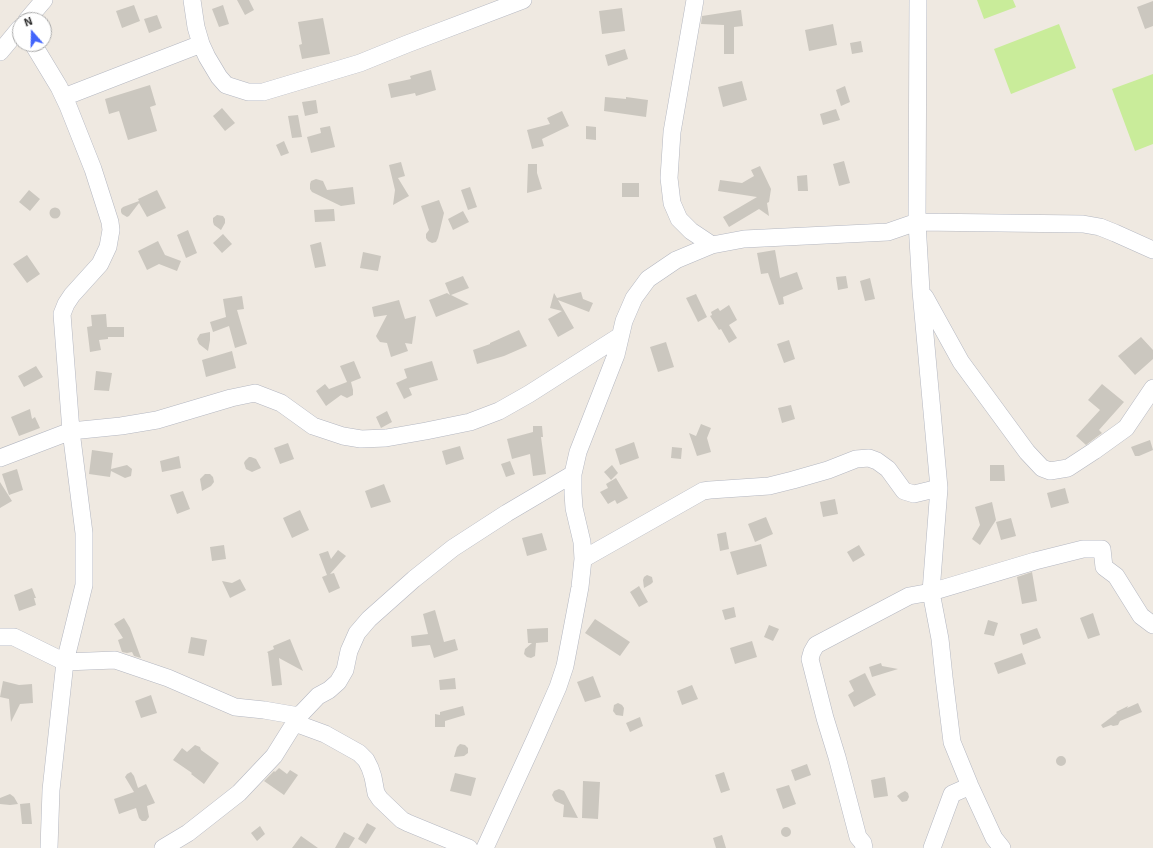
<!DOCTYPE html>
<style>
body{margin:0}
#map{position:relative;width:1153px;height:848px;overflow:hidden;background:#efe9e1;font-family:"Exo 2",sans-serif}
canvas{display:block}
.north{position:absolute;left:12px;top:12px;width:40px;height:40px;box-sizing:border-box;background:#fff;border:1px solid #ababab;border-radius:50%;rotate:340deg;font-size:11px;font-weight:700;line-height:16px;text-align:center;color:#2e2e2e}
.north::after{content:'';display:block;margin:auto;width:14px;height:18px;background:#4264fb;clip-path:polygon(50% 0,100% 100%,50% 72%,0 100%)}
</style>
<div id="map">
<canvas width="1153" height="848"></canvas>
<div class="north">N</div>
</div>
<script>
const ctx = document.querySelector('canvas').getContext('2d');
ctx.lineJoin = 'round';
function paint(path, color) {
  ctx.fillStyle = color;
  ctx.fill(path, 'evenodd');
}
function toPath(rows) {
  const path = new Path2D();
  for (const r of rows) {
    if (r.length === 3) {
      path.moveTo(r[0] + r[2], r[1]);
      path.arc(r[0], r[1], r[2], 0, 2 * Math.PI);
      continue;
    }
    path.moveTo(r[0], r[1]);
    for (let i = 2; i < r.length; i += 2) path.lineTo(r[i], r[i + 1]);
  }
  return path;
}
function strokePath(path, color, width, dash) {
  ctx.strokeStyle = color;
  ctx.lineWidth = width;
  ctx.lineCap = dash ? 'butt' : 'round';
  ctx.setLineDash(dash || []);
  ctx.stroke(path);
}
paint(toPath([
 [977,0,1013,0,1016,7,984,19],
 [1059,24,1076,68,1011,94,994,49],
 [1153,74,1153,144,1135,151,1112,89]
]), '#c9ec9a');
paint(toPath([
 [237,0,249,0,254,10,245,15],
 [1153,1,1153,26,1145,29,1137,7],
 [134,5,140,21,122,28,116,11],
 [223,5,229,24,219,27,212,9],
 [622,8,625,31,602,34,599,11],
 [741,10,743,26,734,27,734,54,724,54,724,25,701,24,702,16],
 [157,15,162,28,149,33,144,19],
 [323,18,330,54,302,59,299,45,302,44,298,22],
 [833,24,837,45,809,51,805,30],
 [861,41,863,52,852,54,850,43],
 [625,49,628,59,608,66,605,55],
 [431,70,436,90,416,96,415,93,391,98,388,84,411,79,410,76],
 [742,81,747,100,723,107,718,87],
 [150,85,156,105,150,107,157,131,128,140,119,111,109,114,105,99],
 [845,86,850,102,841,106,836,90],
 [605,97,626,99,626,97,648,100,646,117,604,111],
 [316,100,318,113,305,116,302,102],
 [222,108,235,123,225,131,213,116],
 [836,109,840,120,823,125,820,114],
 [562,111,569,126,542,139,544,146,532,149,527,130,550,124,547,118],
 [298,115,302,137,292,138,288,116],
 [330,126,335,147,311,153,307,137,321,133,320,128],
 [586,126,596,127,596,140,586,139],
 [284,141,289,153,281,156,276,145],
 [844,161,850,183,839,186,833,164],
 [401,162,405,176,398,178,409,196,393,205,395,190,389,165],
 [528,164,537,164,537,173,542,189,527,193],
 [760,166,771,189,769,202,767,203,769,216,759,209,729,227,723,217,757,197,718,191,720,180,742,183,754,176,751,170],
 [807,175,808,191,798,191,797,176],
 [316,179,323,181,327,190,353,187,355,204,341,206,312,192,310,189,310,184,311,181],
 [622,183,639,183,639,197,622,197],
 [470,187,477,207,468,210,461,190],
 [29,190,40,199,30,211,19,202],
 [157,190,166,208,147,217,139,203,129,216,127,217,122,214,121,212,121,209,123,207,139,201,138,199],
 [439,200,444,213,438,238,436,242,432,243,428,241,426,238,426,234,429,230,421,206],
 [55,213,5.5],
 [334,209,335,221,315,222,314,210],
 [463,211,469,222,453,230,448,219],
 [217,215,223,216,225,219,225,223,221,230,214,225,213,222,213,218],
 [188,230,197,253,186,258,177,235],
 [223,234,232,244,222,253,213,243],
 [158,241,165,255,181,261,177,271,159,264,147,270,138,251],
 [321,242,326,266,315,268,310,245],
 [775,250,780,278,797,272,803,289,783,297,784,304,779,305,768,273,761,274,757,253],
 [363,252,381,256,378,271,360,268],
 [27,255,40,274,27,283,13,264],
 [463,276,469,288,451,295,469,304,436,317,429,300,447,293,450,295,445,283],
 [846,276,848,288,838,290,836,277],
 [870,278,875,299,865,301,860,281],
 [581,292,583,299,593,303,589,312,558,300,574,328,558,337,548,319,562,311,550,308,554,293,557,298],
 [696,294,707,317,698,322,686,298],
 [242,296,244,309,237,310,247,344,235,348,229,326,213,332,210,322,226,317,223,299],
 [399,300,405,319,416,316,412,344,405,343,408,351,391,357,387,343,380,342,377,338,376,336,387,315,374,317,372,307],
 [729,305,737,320,729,325,737,338,729,343,721,329,719,330,710,316,712,315,711,312,718,308,720,311],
 [106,314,107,327,124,327,124,337,108,337,108,339,99,340,101,350,90,352,87,327,92,326,91,315],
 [519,330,527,346,504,356,477,364,473,350,490,344,490,343],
 [210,332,210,340,208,351,199,344,197,339,200,334],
 [1141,337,1153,350,1153,359,1135,375,1118,356],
 [789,340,795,359,784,363,777,344],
 [666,342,674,367,658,372,650,347],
 [232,351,236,368,206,377,202,360],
 [354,361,361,378,351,382,353,390,353,395,347,398,341,395,326,406,316,391,325,384,329,389,347,382,340,366],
 [432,361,438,380,409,388,412,395,404,399,396,383,407,378,404,369],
 [36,366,43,377,24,387,18,376],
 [96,371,112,373,109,391,94,390],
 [1102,384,1124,402,1099,430,1102,433,1086,445,1076,436,1100,410,1088,400],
 [791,405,795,419,782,423,778,408],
 [30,409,32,419,35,417,40,428,19,436,11,417],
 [387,411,392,422,381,428,376,417],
 [701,424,711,428,707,438,711,452,697,456,689,433,696,436],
 [533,426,542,426,543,437,541,437,546,474,533,476,530,454,512,459,507,439,533,432],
 [1150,440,1153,450,1139,456,1135,456,1131,447],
 [634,442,639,458,620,465,615,449],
 [288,443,294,459,280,464,274,448],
 [460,446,464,459,446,465,442,451],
 [672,447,682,448,681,459,671,458],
 [92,450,113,453,111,469,127,465,132,469,131,476,125,478,111,471,110,477,89,474],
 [179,456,181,468,162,472,160,461],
 [249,457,251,457,256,459,261,468,252,472,246,469,244,463,245,461],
 [510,461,515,474,506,477,501,464],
 [612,465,618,473,611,480,604,472],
 [990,465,1004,465,1005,481,990,481],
 [17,469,23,490,9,495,2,474],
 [205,474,210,474,213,477,214,482,211,486,202,491,200,479],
 [616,478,628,498,617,504,615,500,608,504,600,492,608,488,606,484],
 [0,482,12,501,0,508],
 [384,484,391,502,371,508,365,491],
 [1065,488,1069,503,1051,508,1047,493],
 [183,491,190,509,177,514,170,495],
 [835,499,838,514,823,517,820,502],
 [992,502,996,520,980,545,972,539,980,525,975,507],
 [300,510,309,530,292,538,283,518],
 [766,517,773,534,755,542,748,524],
 [1011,518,1016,536,1001,540,996,522],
 [726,532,729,549,720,551,717,534],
 [542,533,547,550,527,556,522,538],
 [761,544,767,566,737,575,730,552],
 [224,545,226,559,212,561,210,547],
 [859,545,865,555,853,562,847,552],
 [338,550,346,556,330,574,334,573,340,588,329,593,322,577,327,575,319,554,328,551,331,559],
 [1032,572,1037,601,1022,604,1017,577],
 [647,575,652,577,653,582,651,584,644,588,643,580,644,577],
 [240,579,246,590,230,598,222,581,232,583],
 [639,586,648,602,639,607,630,592],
 [32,588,36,598,34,598,36,605,19,611,14,595],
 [734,607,736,617,725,620,722,610],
 [435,610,444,642,455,639,458,650,434,658,430,645,412,647,411,636,428,634,423,614],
 [1093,613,1100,635,1088,639,1080,618],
 [124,618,130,628,141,658,134,656,132,652,127,653,122,652,118,640,123,638,114,624],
 [595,619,630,642,620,656,585,633],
 [988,620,998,623,994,636,984,634],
 [769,625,779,629,773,641,764,637],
 [548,628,548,642,536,643,535,656,531,658,527,657,524,654,525,649,532,643,528,643,527,629],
 [1037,628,1041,638,1023,645,1020,634],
 [191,637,207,640,204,656,188,653],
 [290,639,303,671,279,658,282,685,272,686,268,653,267,652,274,649,273,646],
 [752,641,757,657,735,664,730,648],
 [1022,653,1026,664,998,674,994,663],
 [881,663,882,666,898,669,872,677,869,667],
 [865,673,876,695,854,707,848,695,854,691,849,681],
 [593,676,601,697,585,702,577,682],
 [455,678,456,689,440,690,439,680],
 [3,681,19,685,32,684,33,703,20,704,11,722,9,699,0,697],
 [692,685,698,699,682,705,677,691],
 [151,695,157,713,141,718,135,701],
 [618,703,622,705,624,708,623,716,616,715,613,711,614,705],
 [1138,703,1142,712,1120,721,1118,725,1113,726,1111,725,1103,728,1101,725,1117,713,1116,712,1128,706,1127,708],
 [463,706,465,715,445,721,445,727,435,727,435,714,440,715,440,712],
 [640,717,643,726,630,732,626,723],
 [460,744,465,745,468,748,468,753,464,756,454,757,457,747],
 [195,745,200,747,201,750,219,763,204,784,191,774,192,773,173,760,182,748,187,752],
 [1061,761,5],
 [807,764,811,775,795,781,791,770],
 [279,768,287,774,290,770,298,775,284,795,264,781,274,771,275,772],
 [131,772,134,776,138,788,146,784,155,803,147,806,149,817,146,821,142,821,139,818,136,808,119,814,114,799,134,792,125,777,127,774],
 [724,772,730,790,721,793,715,775],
 [455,773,476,778,471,796,450,791],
 [885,777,888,796,874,798,871,780],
 [583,781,600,782,598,819,582,818],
 [789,785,796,804,783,809,776,789],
 [559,789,564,791,578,818,563,817,564,805,555,801,552,795,554,791],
 [905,791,908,793,909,797,907,801,902,802,897,796,901,793],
 [10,794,14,797,18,804,10,805,0,804,0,798],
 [30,803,32,824,22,824,20,804],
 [367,823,376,828,366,844,358,839],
 [260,826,265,834,257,841,251,833],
 [786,832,5],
 [344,832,355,838,349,848,335,848],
 [722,835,726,848,716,848,713,838],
 [301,836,318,848,292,848]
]), '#cbc7bf');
const minor = toPath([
 [192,0,196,27,201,44,207,57,219,77,226,85,248,92,263,92,360,63,407,44,523,0],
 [695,0,672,132,669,178,672,203,679,219,691,231,712,245],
 [918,0,917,222,921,291,939,488,931,592,940,639,944,677,952,742,970,786,994,838,1002,848],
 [27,20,44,0],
 [33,44,59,87,68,106,93,169,110,222,111,230,108,247,100,264,72,295,66,304,62,314,71,431,84,533,84,585,65,662,51,790,49,848],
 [0,52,20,28],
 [64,97,201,44],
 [925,297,961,362,1027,452,1042,468,1050,471,1068,468,1094,451,1126,428,1153,388],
 [0,458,71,431,121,426,157,420,231,398,255,393,281,403,313,426,343,436,361,439,386,438,426,431,470,422,499,411,529,394,620,336],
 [583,559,703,491,710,490,769,486,793,480,828,470,856,459,869,458,877,461,888,469,904,491,914,494,939,488],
 [0,637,14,637,65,662,115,660,168,678,235,707,264,710,299,716,318,696,329,690,338,682,345,670,349,651,357,633,369,619,414,579,453,548,507,513,573,474],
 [295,723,325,734,359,753,366,760,370,768,373,777,376,793,380,799,402,820,408,823,469,848],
 [163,848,188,833,239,793,274,756,299,716],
 [485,848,536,737,558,687,565,666,580,587,583,559,582,542,574,508,573,493,573,474,578,452,616,355,624,321,634,298,648,279,676,260,712,245,744,239,888,232,917,222,1083,224,1100,227,1115,233,1153,250],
 [864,848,863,843,858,837,837,757,825,718,810,659,812,652,816,645,909,596,931,592,1035,561,1083,549,1102,549,1104,567,1116,576,1141,616,1153,625],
 [932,848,952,794,970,786]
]);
strokePath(minor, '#b4b7c1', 18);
strokePath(minor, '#fff', 17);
</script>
